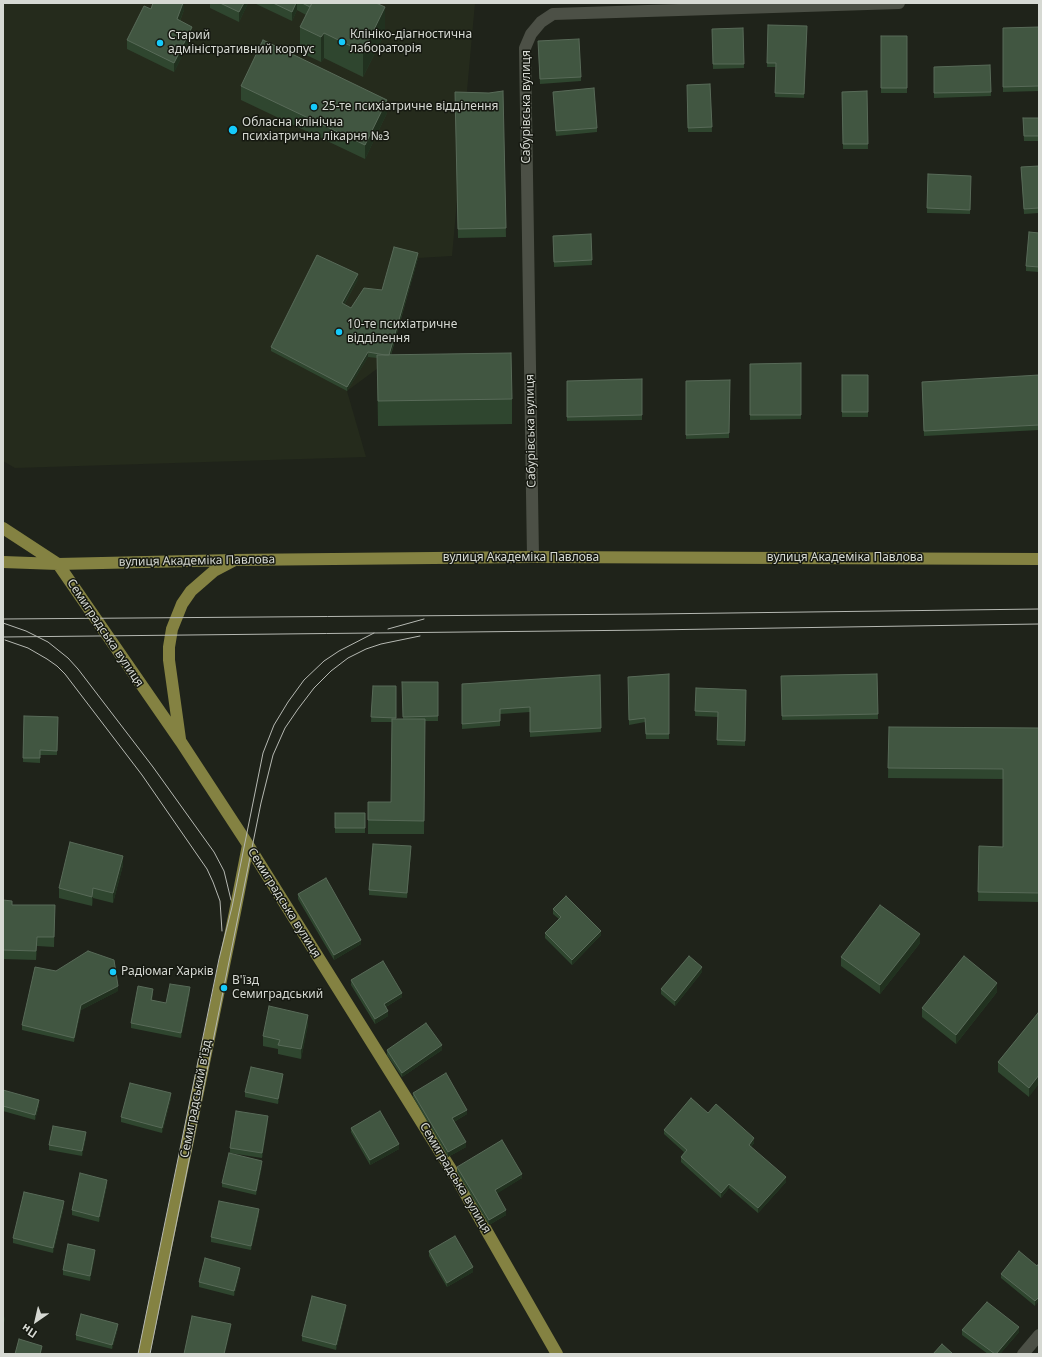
<!DOCTYPE html>
<meta charset="utf-8">
<style>
body{margin:0}
#map{position:relative;width:1042px;height:1357px;overflow:hidden;background:#1f231a;font-family:"Noto Sans",sans-serif}
canvas{display:block}
.frame{position:absolute;inset:0;border:4px solid #d6d9d3;pointer-events:none}
.north{position:absolute;left:16px;top:1301px;width:40px;height:40px;-webkit-text-stroke:3px #161911;paint-order:stroke;rotate:214deg;font-size:11px;font-weight:700;line-height:16px;text-align:center;color:#d6d9d3}
.north::after{content:'';display:block;margin:auto;width:14px;height:18px;background:#d6d9d3;clip-path:polygon(50% 0,100% 100%,50% 72%,0 100%)}
</style>
<div id="map">
<canvas width="1042" height="1357"></canvas>
<div class="frame"></div>
<div class="north">Пн</div>
</div>
<script>
const ctx = document.querySelector('canvas').getContext('2d');
ctx.lineJoin = 'round';
function paint(path, color) {
  ctx.fillStyle = color;
  ctx.fill(path, 'evenodd');
}
function toPath(rows) {
  const path = new Path2D();
  for (const r of rows) {
    path.moveTo(r[0], r[1]);
    for (let i = 2; i < r.length; i += 2) path.lineTo(r[i], r[i + 1]);
  }
  return path;
}
function strokePath(path, color, width, dash) {
  ctx.strokeStyle = color;
  ctx.lineWidth = width;
  ctx.lineCap = dash ? 'butt' : 'round';
  ctx.setLineDash(dash || []);
  ctx.stroke(path);
}
function label(font, color, halo, rows, align = 'center') {
  ctx.font = font + ' "Noto Sans",sans-serif';
  ctx.lineWidth = 3;
  ctx.setLineDash([]);
  ctx.textBaseline = 'middle';
  ctx.strokeStyle = halo;
  ctx.fillStyle = color;
  for (const [text, x, y, turn = 0] of rows) {
    ctx.save();
    ctx.translate(x, y);
    ctx.rotate((+turn || 0) * Math.PI / 180);
    ctx.textAlign = isNaN(turn) ? turn : align;
    if (halo) ctx.strokeText(text, 0, 0);
    ctx.fillText(text, 0, 0);
    ctx.restore();
  }
}
paint(toPath([
 [3,3,475,3,452,256,418,258,389,360,347,391,366,457,15,468,3,461]
]), '#252b1c');
strokePath(toPath([
 [533,557,525,48,531,34,541,22,553,14,899,3],
 [1023,1354,1039,1335]
]), '#4c5046', 12);
strokePath(toPath([
 [3,528,58,564,181,742,245,840,457,1179,557,1354],
 [3,562,58,564,234,560,533,557,1039,559],
 [180,739,169,660,169,647,172,629,182,604,191,591,214,571,233,561],
 [144,1354,235,912,248,845]
]), '#848242', 12);
strokePath(toPath([
 [3,619,652,614,1039,609],
 [3,623,26,631,48,642,68,658,78,669,153,767,214,852,224,871,231,900],
 [388,629,424,619],
 [3,637,650,630,1039,624],
 [5,640,28,648,47,659,57,666,65,674,142,775,207,869,213,882,220,901,222,931],
 [138,1354,219,959,232,907,263,753,274,725,288,702,304,680,324,661,339,651,374,633],
 [150,1354,261,803,273,755,285,728,298,709,314,688,331,671,348,658,366,649,381,644,420,636]
]), '#b6b9b3', 1);
paint(toPath([
 [210,3,248,3,239,22,210,8],
 [254,3,376,3,385,33,363,77,324,58,321,62,300,52,300,27,306,15,297,10,292,21],
 [151,9,184,10,180,21,192,36,174,72,127,49,127,40],
 [768,25,807,26,804,98,775,97,776,67,767,67],
 [1039,27,1039,91,1003,92,1003,28],
 [743,28,744,68,713,69,712,29],
 [881,36,907,36,907,93,881,93],
 [538,46,581,77,581,81,540,84],
 [990,65,991,96,934,98,934,67],
 [710,84,712,132,688,132,687,85],
 [241,86,387,113,365,159,241,100],
 [503,91,506,237,458,238,455,92,489,93],
 [867,91,868,149,843,149,842,92],
 [553,92,597,128,597,132,556,136],
 [1023,118,1039,118,1039,141,1024,141],
 [1039,166,1039,213,1024,214,1021,167],
 [928,174,971,176,970,214,927,213],
 [1039,233,1039,272,1026,271,1026,266],
 [591,234,592,265,554,267,553,236],
 [418,258,391,355,512,399,512,424,378,426,377,358,368,357,347,391,271,351,271,347,358,279,344,305,351,308,382,290],
 [801,363,801,419,750,420,750,364],
 [842,375,868,375,868,417,842,417],
 [1039,375,1039,430,924,436,922,387],
 [642,379,642,420,567,421,567,381],
 [730,380,729,438,686,439,686,381],
 [669,674,669,739,646,739,645,722,629,725,628,677],
 [877,674,878,719,782,720,781,676],
 [600,675,601,732,530,737,530,712,500,714,500,726,462,729,462,684],
 [402,682,438,682,438,721,425,721,424,834,368,834,368,802,391,802,392,722,371,722,373,686,396,686,396,719,403,719],
 [696,688,746,690,745,746,717,745,718,717,695,716],
 [24,716,58,717,57,755,40,755,40,763,23,762],
 [889,727,1039,728,1039,902,978,901,979,846,1003,847,1003,779,888,778],
 [335,813,365,813,365,833,335,833],
 [411,851,407,898,369,895,369,890],
 [123,865,113,903,93,898,92,906,59,898,59,888],
 [298,894,361,944,334,960,298,899],
 [3,900,12,905,55,905,54,947,37,946,36,960,3,959],
 [553,909,601,935,572,965,545,938,545,933,559,919,553,914],
 [920,943,880,994,841,966,841,957],
 [702,972,675,1006,661,994,661,989],
 [351,980,402,997,386,1007,388,1016,375,1024,351,985],
 [118,991,81,1010,74,1042,22,1030,22,1025],
 [190,992,181,1038,131,1028,131,1023,153,993,152,1000,166,1003],
 [997,992,956,1044,922,1017,922,1008],
 [1038,1013,1029,1097,998,1072,998,1062],
 [308,1024,301,1059,278,1054,278,1049,263,1046,263,1036],
 [387,1050,442,1050,402,1077,387,1055],
 [283,1078,278,1104,245,1097,245,1092],
 [3,1090,39,1105,35,1120,3,1111],
 [413,1093,467,1114,454,1122,466,1147,448,1157,413,1097],
 [171,1098,162,1133,121,1122,121,1117],
 [708,1113,754,1143,751,1147,786,1182,758,1213,729,1188,721,1198,681,1162,681,1157,684,1152,664,1134,664,1130],
 [268,1121,262,1158,230,1153,230,1148],
 [351,1128,399,1149,370,1165,351,1132],
 [86,1137,82,1156,49,1150,49,1145],
 [262,1166,256,1195,222,1187,222,1183],
 [457,1167,522,1178,497,1193,506,1215,489,1225,457,1172],
 [107,1185,99,1222,72,1215,72,1210],
 [64,1206,53,1253,13,1243,13,1238],
 [259,1214,251,1250,211,1242,211,1237],
 [429,1251,473,1272,447,1287,429,1256],
 [95,1254,90,1281,63,1275,63,1270],
 [1037,1266,1035,1306,1001,1278,1001,1274],
 [240,1272,234,1296,199,1287,199,1282],
 [346,1309,336,1350,302,1341,302,1336],
 [118,1328,112,1349,76,1340,76,1335],
 [962,1330,1019,1332,1000,1354,988,1354,962,1335]
]), '#2f462f');
paint(toPath([
 [183,3,184,3,184,10,177,28,177,19],
 [244,3,248,3,239,22,239,12],
 [296,3,297,3,297,10,292,21,292,12],
 [385,7,385,33,363,77,363,52],
 [192,27,192,36,174,72,174,63],
 [324,33,324,58,321,62,321,37],
 [387,100,387,113,365,159,365,145],
 [418,253,418,258,389,360,389,355],
 [358,274,358,279,342,308,342,303],
 [368,352,368,357,347,391,347,387],
 [411,846,411,851,407,898,407,893],
 [123,856,123,865,113,903,113,893],
 [93,888,93,898,92,906,92,897],
 [601,931,601,935,572,965,572,960],
 [920,934,920,943,880,994,880,985],
 [37,937,37,946,36,960,36,951],
 [361,940,361,944,334,960,334,955],
 [702,967,702,972,675,1006,675,1001],
 [997,983,997,992,956,1044,956,1035],
 [118,986,118,991,81,1010,74,1042,74,1038,81,1005],
 [190,987,190,992,181,1038,181,1033],
 [402,993,402,997,384,1008,384,1004],
 [388,1011,388,1016,375,1024,375,1019],
 [308,1015,308,1024,301,1059,301,1049],
 [442,1045,442,1050,402,1077,402,1073],
 [283,1074,283,1078,278,1104,278,1099],
 [1039,1075,1039,1084,1029,1097,1029,1088],
 [171,1093,171,1098,162,1133,162,1128],
 [39,1100,39,1105,35,1120,35,1115],
 [467,1110,467,1114,452,1123,452,1118],
 [268,1116,268,1121,262,1158,262,1153],
 [86,1132,86,1137,82,1156,82,1151],
 [754,1138,754,1143,749,1149,749,1145],
 [466,1142,466,1147,448,1157,448,1152],
 [399,1144,399,1149,370,1165,370,1160],
 [262,1161,262,1166,256,1195,256,1191],
 [522,1174,522,1178,495,1195,495,1190],
 [786,1177,786,1182,758,1213,758,1208],
 [107,1180,107,1185,99,1222,99,1217],
 [729,1184,729,1188,721,1198,721,1193],
 [64,1201,64,1206,53,1253,53,1248],
 [259,1209,259,1214,251,1250,251,1246],
 [506,1210,506,1215,489,1225,489,1220],
 [95,1250,95,1254,90,1281,90,1276],
 [473,1267,473,1272,447,1287,447,1283],
 [240,1268,240,1272,234,1296,234,1291],
 [1039,1297,1039,1301,1035,1306,1035,1301],
 [346,1305,346,1309,336,1350,336,1345],
 [5,1316,5,1320,3,1326,3,1321],
 [118,1324,118,1328,112,1349,112,1345],
 [231,1324,231,1329,225,1354,224,1354],
 [1019,1327,1019,1332,1000,1354,996,1354],
 [42,1346,42,1350,41,1354,40,1354]
]), '#21311f');
const building = toPath([
 [153,3,183,3,177,19,192,27,174,63,127,40,144,6,151,9,153,3],
 [220,3,244,3,239,12,220,3],
 [273,3,296,3,292,12,273,3],
 [302,3,312,3,310,7,302,3],
 [312,3,376,3,385,7,363,52,324,33,321,37,300,27,312,3],
 [768,25,807,26,804,94,775,93,776,63,767,63,768,25],
 [1039,27,1039,86,1003,87,1003,28,1039,27],
 [743,28,744,64,713,64,712,29,743,28],
 [881,36,907,36,907,88,881,88,881,36],
 [579,39,581,77,540,79,538,41,579,39],
 [263,40,387,100,365,145,241,86,263,40],
 [990,65,991,92,934,93,934,67,990,65],
 [710,84,712,127,688,128,687,85,710,84],
 [594,88,597,128,556,131,553,92,594,88],
 [503,91,506,228,458,229,455,92,489,93,503,91],
 [867,91,868,144,843,144,842,92,867,91],
 [1023,118,1039,118,1039,136,1024,136,1023,118],
 [1039,166,1039,208,1024,209,1021,167,1039,166],
 [928,174,971,176,970,210,927,208,928,174],
 [1029,232,1039,233,1039,267,1026,266,1029,232],
 [591,234,592,260,554,262,553,236,591,234],
 [394,247,418,253,389,355,385,355,368,352,347,387,271,347,317,255,358,274,342,303,351,308,364,288,382,290,394,247],
 [511,353,512,399,378,401,377,355,511,353],
 [801,363,801,415,750,415,750,364,801,363],
 [842,375,868,375,868,412,842,412,842,375],
 [1039,375,1039,425,924,431,922,382,1039,375],
 [642,379,642,415,567,417,567,381,642,379],
 [730,380,729,433,686,435,686,381,730,380],
 [669,674,669,734,646,734,645,718,629,720,628,677,669,674],
 [877,674,878,714,782,716,781,676,877,674],
 [600,675,601,728,530,732,530,707,500,709,500,721,462,724,462,684,600,675],
 [402,682,438,682,438,716,403,717,402,682],
 [373,686,396,686,396,718,371,717,373,686],
 [696,688,746,690,745,741,717,740,718,712,695,711,696,688],
 [24,716,58,717,57,751,40,750,40,758,23,758,24,716],
 [392,719,425,719,424,821,368,820,368,802,391,802,392,719],
 [889,727,1039,728,1039,893,978,892,979,846,1003,847,1003,769,888,768,889,727],
 [335,813,365,813,365,828,335,828,335,813],
 [70,842,123,856,113,893,93,888,92,897,59,888,70,842],
 [373,844,411,846,407,893,369,890,373,844],
 [326,878,361,940,334,955,298,894,326,878],
 [566,896,601,931,572,960,545,933,561,917,553,909,566,896],
 [3,900,12,901,12,905,55,905,54,937,37,937,36,951,3,950,3,900],
 [880,905,920,934,880,985,841,957,880,905],
 [88,951,114,960,118,986,81,1005,74,1038,22,1025,35,967,56,971,88,951],
 [689,956,702,967,675,1001,661,989,689,956],
 [964,956,997,983,956,1035,922,1008,964,956],
 [383,961,402,993,384,1004,388,1011,375,1019,351,980,383,961],
 [170,984,190,987,181,1033,131,1023,138,986,153,989,151,1000,166,1003,170,984],
 [269,1006,308,1015,301,1049,278,1045,280,1040,263,1036,269,1006],
 [1038,1013,1039,1014,1039,1075,1029,1088,998,1062,1038,1013],
 [426,1023,442,1045,402,1073,387,1050,426,1023],
 [251,1067,283,1074,278,1099,245,1092,251,1067],
 [446,1073,467,1110,452,1118,466,1142,448,1152,413,1093,446,1073],
 [130,1083,171,1093,162,1128,121,1117,130,1083],
 [3,1090,39,1100,35,1115,3,1106,3,1090],
 [691,1098,708,1113,716,1104,754,1138,749,1145,786,1177,758,1208,729,1184,721,1193,681,1157,687,1150,664,1130,691,1098],
 [236,1111,268,1116,262,1153,230,1148,236,1111],
 [380,1111,399,1144,370,1160,351,1128,380,1111],
 [53,1126,86,1132,82,1151,49,1145,53,1126],
 [502,1140,522,1174,495,1190,506,1210,489,1220,457,1167,502,1140],
 [229,1153,262,1161,256,1191,222,1183,229,1153],
 [80,1173,107,1180,99,1217,72,1210,80,1173],
 [24,1192,64,1201,53,1248,13,1238,24,1192],
 [219,1201,259,1209,251,1246,211,1237,219,1201],
 [455,1236,473,1267,447,1283,429,1251,455,1236],
 [68,1244,95,1250,90,1276,63,1270,68,1244],
 [1019,1251,1037,1266,1039,1263,1039,1297,1035,1301,1001,1274,1019,1251],
 [205,1258,240,1268,234,1291,199,1282,205,1258],
 [312,1296,346,1305,336,1345,302,1336,312,1296],
 [987,1302,1019,1327,996,1354,995,1354,962,1330,987,1302],
 [81,1314,118,1324,112,1345,76,1335,81,1314],
 [192,1316,231,1324,224,1354,184,1354,192,1316],
 [19,1339,42,1346,40,1354,15,1354,19,1339],
 [942,1344,953,1354,933,1354,942,1344]
]);
paint(building, '#415641');
strokePath(building, '#586a58', 1);
for (const [x, y, r, color] of [
 [342,42,4,"#15cafb"],
 [160,43,4,"#15cafb"],
 [314,107,4,"#15cafb"],
 [233,130,5,"#15cafb"],
 [339,332,4,"#15cafb"],
 [113,972,4,"#15cafb"],
 [224,988,4,"#15cafb"]
]) {
  const dot = new Path2D();
  dot.arc(x, y, r, 0, 2 * Math.PI);
  ctx.fillStyle = color;
  ctx.fill(dot);
  strokePath(dot, '#161911', 1.5);
}
label('12px', '#d6d9d3', '#161911', [
 ["Клініко-діагностична",350,35],
 ["лабораторія",350,49],
 ["Старий",168,36],
 ["адміністративний корпус",168,50],
 ["25-те психіатричне відділення",322,107],
 ["Обласна клінічна",242,123],
 ["психіатрична лікарня №3",242,137],
 ["10-те психіатричне",347,325],
 ["відділення",347,339],
 ["Радіомаг Харків",121,972],
 ["В'їзд",232,981],
 ["Семиградський",232,995]
], 'left');
label('12px', '#d6d9d3', '#161911', [
 ["Сабурівська вулиця",527,107,-90],
 ["Сабурівська вулиця",531,431,-91],
 ["вулиця Академіка Павлова",521,558],
 ["вулиця Академіка Павлова",845,558],
 ["вулиця Академіка Павлова",197,561,-1],
 ["Семиградська вулиця",105,633,56],
 ["Семиградська вулиця",284,903,58],
 ["Семиградський в’їзд",196,1099,-79],
 ["Семиградська вулиця",455,1178,59]
]);
</script>
